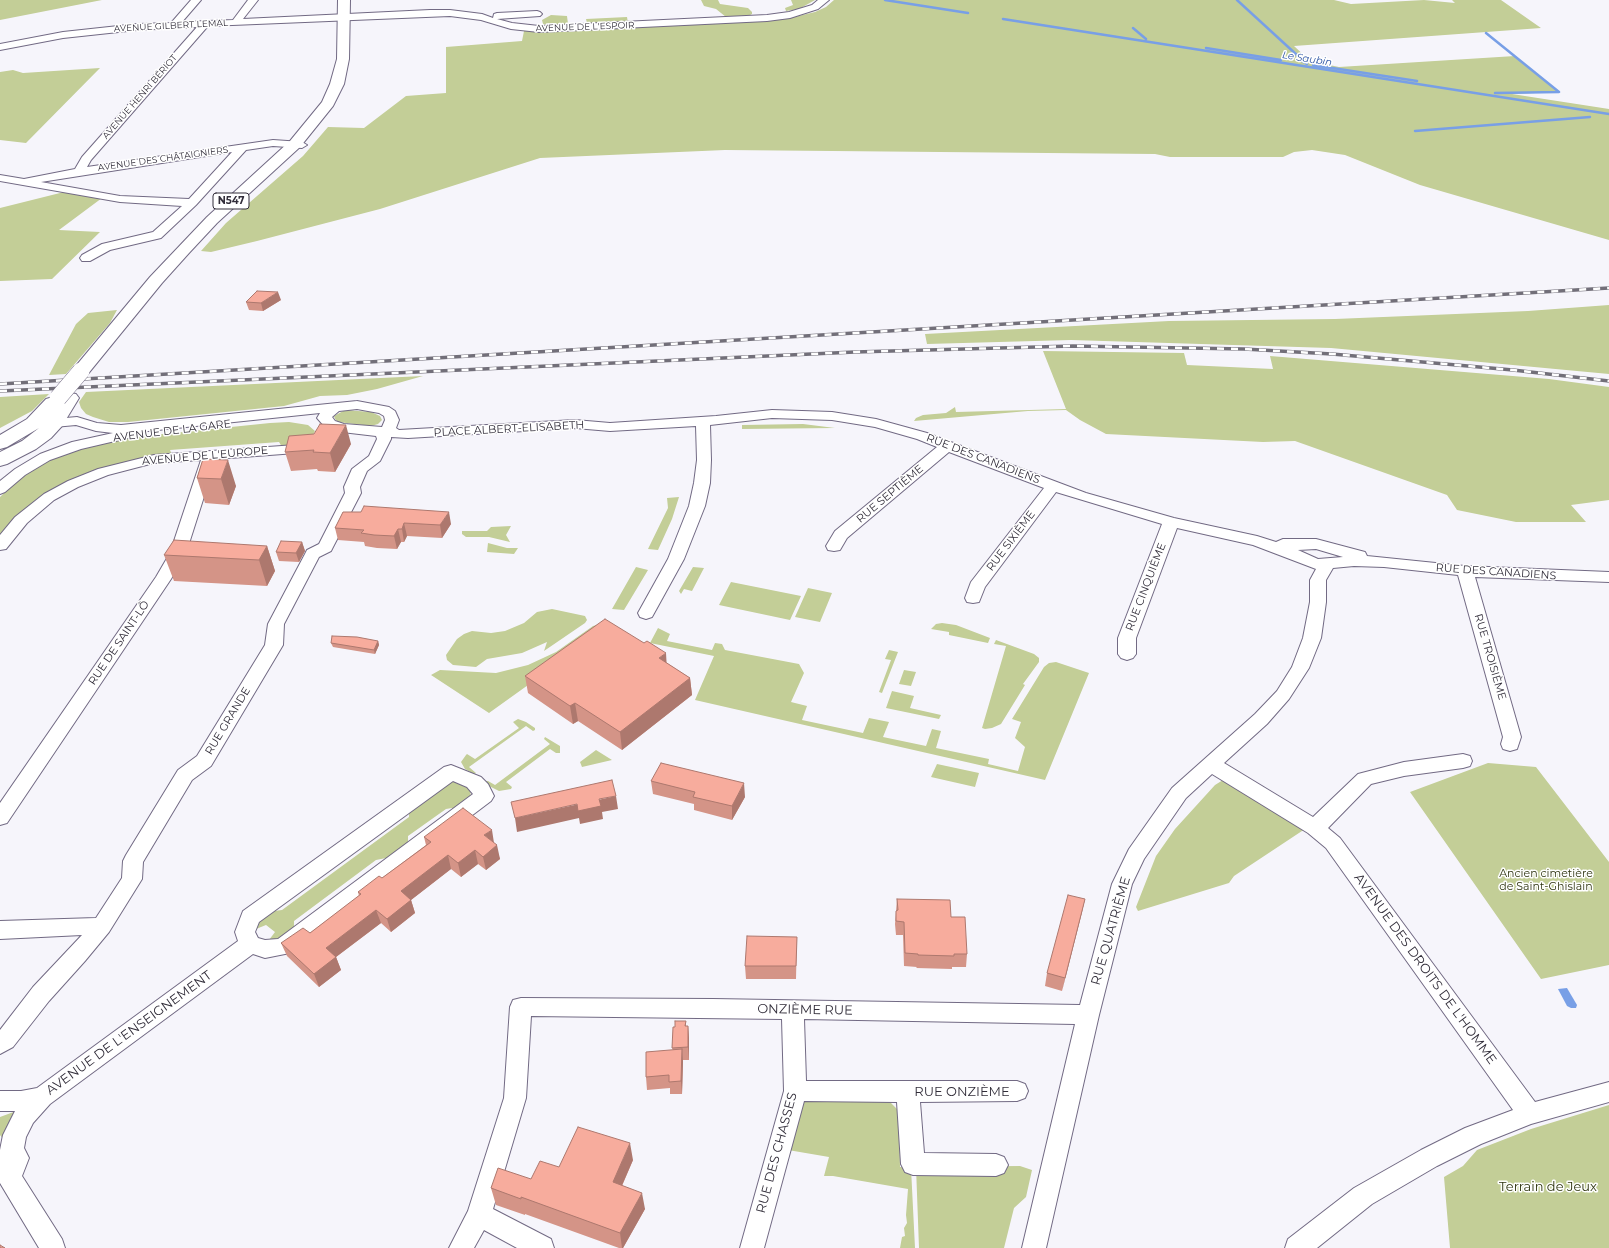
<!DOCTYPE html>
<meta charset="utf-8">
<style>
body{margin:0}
canvas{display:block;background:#f6f5fb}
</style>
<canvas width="1609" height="1248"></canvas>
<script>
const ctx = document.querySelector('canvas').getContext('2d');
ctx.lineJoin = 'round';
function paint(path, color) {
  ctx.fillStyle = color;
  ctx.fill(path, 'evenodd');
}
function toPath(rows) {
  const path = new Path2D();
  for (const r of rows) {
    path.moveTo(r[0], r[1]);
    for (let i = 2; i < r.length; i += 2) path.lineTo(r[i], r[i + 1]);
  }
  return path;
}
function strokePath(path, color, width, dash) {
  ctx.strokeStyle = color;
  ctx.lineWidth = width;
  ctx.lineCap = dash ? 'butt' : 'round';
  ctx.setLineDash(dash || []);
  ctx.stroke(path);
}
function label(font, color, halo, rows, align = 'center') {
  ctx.font = font + ' Montserrat,sans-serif';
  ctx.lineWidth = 3;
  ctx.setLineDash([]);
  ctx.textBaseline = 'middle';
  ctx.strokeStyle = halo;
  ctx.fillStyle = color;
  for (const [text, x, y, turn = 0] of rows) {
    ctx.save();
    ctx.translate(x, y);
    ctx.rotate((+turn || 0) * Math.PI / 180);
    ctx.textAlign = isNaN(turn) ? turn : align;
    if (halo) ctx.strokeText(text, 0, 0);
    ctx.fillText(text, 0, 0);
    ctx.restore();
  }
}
paint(toPath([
 [0,0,102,0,0,20],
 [701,0,718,0,720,4,748,8,752,12,752,14,746,17,726,17,716,9,704,6],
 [791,0,815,0,799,9,786,11,785,8,793,5],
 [834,0,1334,0,1351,4,1424,0,1455,3,1452,0,1501,0,1541,28,1294,46,1308,59,1315,62,1339,67,1515,56,1559,92,1512,94,1609,109,1609,240,1420,185,1345,155,1312,150,1294,152,1283,157,1170,157,1155,154,725,150,540,158,380,209,257,241,211,252,201,251,226,223,303,156,328,127,364,128,406,96,446,93,446,47,522,41,524,31,566,31,786,19,815,12,826,7],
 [551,15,567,16,568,24,587,23,586,19,627,17,628,23,551,26,543,24,542,20],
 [100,68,26,143,0,140,0,72,13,70,23,73],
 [64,192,102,198,59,230,100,232,52,279,0,281,0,208],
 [1609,305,1609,374,1331,348,1071,340,927,344,925,334,1169,321,1335,319,1528,311],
 [117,310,110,323,66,374,49,375,76,324,88,313],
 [1043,351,1184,353,1187,365,1273,369,1270,356,1549,379,1609,387,1609,500,1571,505,1586,522,1516,522,1457,510,1447,495,1295,441,1263,442,1106,434,1080,420,1066,410,1028,411,914,421,916,418,923,415,946,413,955,407,956,412,1066,409],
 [423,376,377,389,347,395,320,396,284,406,128,422,109,422,93,417,86,414,81,408,79,402,86,392],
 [49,394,32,411,0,428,0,397],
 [345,410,371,412,380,416,382,420,378,424,371,426,338,422,335,419,334,416],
 [289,422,308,425,315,431,311,439,282,447,279,442,170,450,172,455,129,461,93,472,0,538,0,497,13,484,38,465,64,454,111,441,134,437,270,423],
 [803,424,835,428,742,429,742,425],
 [679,497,672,519,658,550,648,549,668,508,667,498],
 [511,526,506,535,510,542,489,537,466,537,462,534,462,531,487,531,491,527],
 [488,543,507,548,518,548,514,554,487,552],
 [636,567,648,570,624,610,612,609],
 [693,567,704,568,692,591,684,589,681,594,679,591],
 [731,582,801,596,790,620,719,605],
 [808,588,832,593,820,622,795,617],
 [552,609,585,616,587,620,585,623,544,651,547,642,522,653,487,659,476,667,453,665,447,660,446,655,457,639,464,634,472,631,491,633,505,631,524,623,537,612],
 [603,623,609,627,489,713,431,675,440,670,496,673,528,665,556,652,593,626],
 [942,623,956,625,990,638,988,643,949,635,949,632,931,629,936,624],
 [658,628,670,634,667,641,712,650,715,643,722,644,725,650,799,664,804,673,791,702,807,706,802,720,863,733,869,718,889,722,883,737,926,746,932,729,941,731,936,748,989,759,988,764,1018,771,1025,747,1015,738,1021,722,1012,719,1044,667,1049,663,1056,662,1089,673,1045,780,695,700,714,656,650,643],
 [996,640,1034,654,1039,658,1039,662,1023,684,1025,685,1001,724,992,728,985,729,982,728,1006,646,994,644],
 [889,650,898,652,882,693,879,692,891,660,885,659],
 [904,670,916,672,911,686,899,684],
 [892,691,914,696,910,708,941,715,939,719,886,708],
 [518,719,526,722,535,728,535,730,533,731,526,726,469,767,476,773,474,774,465,769,461,762,466,755,467,754,475,759,519,728,513,722],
 [545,737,560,746,560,753,556,753,550,749,506,782,512,787,511,789,499,791,489,786,485,781,488,781,495,785,550,744,544,739],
 [596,750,612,760,582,767,580,762],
 [1488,763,1536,767,1609,862,1609,965,1541,979,1410,792],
 [937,764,979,773,975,787,931,777],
 [1223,780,1305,829,1234,876,1229,883,1138,911,1136,907,1156,856,1175,829,1215,785],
 [452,781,457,781,470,788,471,799,452,815,452,808,446,809,408,836,408,848,391,862,386,858,376,860,302,915,294,921,294,934,288,938,269,940,275,932,266,925,256,929,252,928,275,904,274,911,282,910,409,817,409,806],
 [812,1099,886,1100,891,1103,897,1109,899,1114,900,1167,911,1168,915,1248,900,1248,902,1237,905,1236,904,1228,907,1223,906,1215,908,1189,833,1176,824,1176,829,1157,788,1150,804,1101],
 [1609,1105,1609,1248,1450,1248,1444,1177,1463,1166,1477,1150,1531,1129],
 [19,1110,9,1147,0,1135,0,1117],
 [1020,1166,1032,1170,1026,1197,1014,1208,1004,1248,919,1248,916,1167]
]), '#c3ce97');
paint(toPath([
 [1567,988,1577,1005,1576,1008,1571,1008,1567,1006,1558,989]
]), '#789fe6');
strokePath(toPath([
 [885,0,968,13],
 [1237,0,1298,56,1298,59,1307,64],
 [1003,19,1609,114],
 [1133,28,1146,39],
 [1486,33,1559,92,1495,93],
 [1206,48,1281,60],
 [1313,65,1417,81],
 [1415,131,1590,117]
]), '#789fe6', 2.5);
const minor = toPath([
 [191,0,201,0,182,22,233,20,248,0,258,0,243,19,430,10,450,10,482,14,493,18,494,14,497,13,537,11,540,12,542,14,540,16,497,19,512,23,539,26,767,15,789,12,812,5,818,0,829,0,818,9,790,18,767,21,539,32,511,29,481,20,450,16,208,26,91,160,87,167,273,140,302,142,307,145,302,148,273,146,246,150,196,205,161,238,110,250,90,261,82,261,80,258,82,255,102,244,153,232,182,206,120,202,0,181,0,175,24,179,75,169,82,157,197,27,137,30,63,38,0,50,0,44,63,32,137,24,171,23,191,0],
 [232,152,189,199,120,196,41,182,232,152],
 [357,401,389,407,395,411,399,420,396,428,399,430,575,420,610,423,716,416,772,410,832,412,876,419,927,433,1086,493,1174,518,1257,536,1276,542,1283,539,1316,539,1365,552,1367,556,1465,566,1609,572,1609,582,1475,577,1521,737,1517,749,1510,751,1503,749,1501,744,1503,737,1458,575,1384,567,1354,566,1333,568,1326,580,1326,602,1321,638,1309,668,1289,699,1267,724,1224,763,1313,817,1358,774,1404,762,1463,754,1470,756,1472,761,1470,766,1463,768,1404,776,1371,784,1328,828,1340,838,1535,1102,1609,1082,1609,1102,1531,1124,1481,1144,1437,1166,1372,1204,1317,1248,1285,1248,1288,1239,1354,1188,1421,1150,1465,1128,1513,1110,1326,848,1308,833,1212,774,1186,798,1144,859,1132,884,1099,1015,1046,1248,1022,1248,1075,1024,804,1019,806,1081,1017,1081,1025,1084,1028,1091,1025,1098,1017,1101,920,1102,924,1153,996,1154,1004,1157,1008,1165,1004,1173,996,1176,913,1175,905,1172,901,1164,897,1102,804,1101,764,1248,740,1248,784,1091,782,1019,531,1016,526,1098,493,1209,551,1239,554,1248,517,1248,484,1230,474,1248,449,1248,468,1211,504,1098,510,1007,513,1000,521,998,713,999,1080,1005,1112,884,1129,849,1172,788,1255,714,1277,691,1292,667,1303,638,1310,602,1310,580,1316,569,1253,545,1177,528,1136,638,1136,654,1133,658,1127,660,1121,658,1118,654,1118,638,1162,524,1056,492,985,587,979,602,973,603,967,602,965,598,971,582,1044,488,949,452,847,538,840,550,834,551,828,550,826,546,835,531,937,447,917,439,875,427,832,420,772,418,710,425,711,460,710,483,705,506,684,559,652,617,646,619,640,617,638,613,668,559,689,506,694,483,697,460,696,426,610,431,575,428,408,438,391,437,391,439,380,461,367,471,360,487,361,493,333,547,331,551,319,557,284,624,283,645,211,766,192,780,143,862,142,879,109,932,85,961,49,1001,13,1047,0,1054,0,1030,33,987,82,935,0,939,0,921,96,918,122,878,123,861,126,855,178,770,197,756,265,645,268,624,305,554,307,550,319,544,345,493,344,487,352,469,369,456,377,439,376,436,342,432,325,427,317,418,320,413,129,433,130,435,128,438,81,449,50,460,25,475,5,492,0,494,0,481,15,469,40,454,72,442,113,433,96,431,76,425,43,428,38,427,36,424,38,421,43,420,77,417,97,423,121,425,357,401],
 [357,409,379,413,384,416,385,420,382,427,344,424,335,421,332,417,339,411,357,409],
 [1316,549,1343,557,1318,559,1298,550,1316,549],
 [308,442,313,443,315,446,313,449,296,453,216,459,186,553,171,579,7,823,0,825,0,803,156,577,170,553,201,460,154,463,108,475,78,487,54,500,27,523,6,549,0,550,0,535,15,517,44,494,68,481,98,469,154,455,296,445,308,442],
 [451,765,481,777,488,784,494,796,491,801,290,953,265,958,253,954,50,1104,33,1123,26,1137,24,1148,29,1158,22,1176,62,1239,65,1248,39,1248,0,1183,0,1150,3,1135,15,1111,0,1111,0,1091,21,1091,37,1088,238,941,235,932,243,911,444,767,451,765],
 [453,781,467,787,473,794,278,939,265,940,258,938,255,932,259,922,453,781]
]);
const major = toPath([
 [338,0,350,0,349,59,344,84,333,106,300,147,217,223,189,253,162,283,87,375,81,376,75,375,72,371,75,367,150,277,207,217,290,141,322,102,330,84,337,59,338,0],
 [70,393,76,394,79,398,62,426,51,438,36,449,7,464,0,466,0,452,22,441,39,428,7,447,0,449,0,435,27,419,46,399,53,397,60,400,64,394,70,393]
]);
strokePath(minor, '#726a84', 2);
strokePath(major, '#726a84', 2);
paint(minor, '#fff');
paint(major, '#fff');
const rail = toPath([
 [0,384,1609,288],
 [0,391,855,352,1073,346,1244,349,1332,354,1513,370,1609,381]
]);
strokePath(rail, '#726f79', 3.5);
strokePath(rail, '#fff', 2.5, [7]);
const majorBridge = toPath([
 [58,398,81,371]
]);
strokePath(majorBridge, '#726a84', 18, []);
strokePath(majorBridge, '#fff', 17);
paint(toPath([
 [281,300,263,311,249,310,246,302],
 [351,444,335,472,318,471,317,469,291,471,285,452],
 [203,459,236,486,229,505,205,503,197,478],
 [343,512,451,524,442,538,407,536,404,542,401,542,397,549,377,548,365,546,364,542,338,540,335,528],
 [302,542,305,551,299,562,279,561,276,552],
 [267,546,275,571,267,586,174,581,164,555],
 [378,641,379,645,375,654,333,647,331,643],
 [667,663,690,678,692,695,622,750,578,721,573,724,528,693,525,676],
 [651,781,745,797,732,820,694,810,694,804,653,794],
 [424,837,494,843,500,859,486,870,478,864,461,877,451,869,411,900,415,913,391,932,381,923,336,957,341,970,319,987,287,956,281,943,310,933,359,896,358,892,382,878,426,845],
 [897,899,951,917,967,954,966,967,952,967,952,969,916,968,917,967,904,966,903,935,896,935,895,924],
 [1085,899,1082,912,1062,991,1045,986,1047,973],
 [797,937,796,979,746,979,745,966],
 [686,1021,686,1026,688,1026,689,1039,689,1060,683,1060,682,1094,670,1094,670,1088,647,1090,646,1077,673,1050,672,1048,675,1027],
 [633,1160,622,1186,645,1209,623,1248,619,1248,525,1214,525,1215,496,1205,491,1188,531,1179,559,1167]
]), '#d49487');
paint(toPath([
 [278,292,281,300,263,311,261,303],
 [346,425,351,444,335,472,330,453],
 [228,460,236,486,229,505,221,479],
 [449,512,451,524,442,538,440,525],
 [404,523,407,536,404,542,402,529],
 [398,529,401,542,397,549,394,536],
 [302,542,305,551,299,562,296,553],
 [267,546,275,571,267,586,259,560],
 [378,641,379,645,375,654,374,650],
 [666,653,667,670,659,658],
 [690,678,692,695,622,750,620,732],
 [575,703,578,721,573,724,570,706],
 [744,783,745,797,732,820,732,806],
 [616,796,618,809,602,812,603,819,580,824,579,818,517,832,515,818],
 [492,830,494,843,484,835],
 [497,845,500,859,486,870,483,857],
 [475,850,478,864,461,877,458,863],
 [448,855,451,869,411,900,415,913,391,932,387,919,401,891],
 [1085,899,1082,912,1062,991,1065,978],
 [376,910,381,923,336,957,341,970,319,987,314,974,326,948],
 [688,1026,689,1039,689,1060,688,1047],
 [682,1049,683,1062,682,1094,681,1081],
 [630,1143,633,1160,616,1199,613,1182],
 [642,1193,645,1209,623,1248,622,1248,620,1233]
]), '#ad786e');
const building = toPath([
 [257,291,278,292,261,303,246,302,257,291],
 [320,424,346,425,330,453,313,452,314,450,285,452,289,436,314,434,320,424],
 [203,459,228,460,221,479,197,478,203,459],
 [364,506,449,512,440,525,404,523,402,529,398,529,394,536,374,535,361,533,364,530,335,528,343,512,361,512,364,506],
 [174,540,267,546,259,560,164,555,174,540],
 [281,541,302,542,296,553,276,552,281,541],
 [605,619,644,643,647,641,666,653,659,658,690,678,620,732,575,703,570,706,525,676,605,619],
 [332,636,357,637,378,641,374,650,331,643,332,636],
 [661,763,744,783,732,806,693,797,695,792,651,781,661,763],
 [612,780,616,796,599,799,601,806,578,811,577,804,515,818,511,802,612,780],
 [463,808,492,830,484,835,497,845,483,857,475,850,458,863,448,855,401,891,411,900,387,919,376,910,326,948,336,957,314,974,281,943,303,928,310,933,361,894,358,892,379,876,382,878,431,842,424,837,463,808],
 [1068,895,1085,899,1065,978,1047,973,1068,895],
 [897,899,950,900,951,917,965,917,967,954,954,954,954,956,918,955,918,954,905,953,904,922,896,921,896,911,898,910,897,899],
 [747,936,797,937,796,966,745,966,747,936],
 [675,1021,686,1021,685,1026,688,1026,688,1047,672,1048,673,1027,675,1027,675,1021],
 [682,1049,681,1081,669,1082,669,1075,646,1077,646,1052,682,1049],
 [578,1127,630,1143,613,1182,642,1193,620,1233,521,1197,521,1199,491,1188,498,1168,531,1179,540,1161,559,1167,578,1127],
 [0,1245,5,1248,0,1248,0,1245]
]);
paint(building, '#f7ac9d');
strokePath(building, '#ad786e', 1);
label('9px', '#322e3a', '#fff', [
 ["AVENUE GILBERT LEMAL",171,26,-3],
 ["AVENUE DE L'ESPOIR",585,27,-2],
 ["AVENUE HENRI BÉRIOT",140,97,-49],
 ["AVENUE DES CHÂTAIGNIERS",163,159,-8]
]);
label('italic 10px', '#234da0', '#fff', [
 ["Le Saubin",1307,59,9]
]);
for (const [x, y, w] of [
 [231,201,36]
]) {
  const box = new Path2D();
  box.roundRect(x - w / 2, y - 8, w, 16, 3);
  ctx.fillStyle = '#fff';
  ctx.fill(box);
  strokePath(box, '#322e3a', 1);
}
label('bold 10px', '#322e3a', null, [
 ["N547",231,201]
]);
label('11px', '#322e3a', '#fff', [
 ["PLACE ALBERT-ELISABETH",509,429,-3],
 ["AVENUE DE LA GARE",172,431,-7],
 ["AVENUE DE L'EUROPE",205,456,-5],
 ["RUE DES CANADIENS",983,459,21],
 ["RUE SEPTIÈME",890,494,-40],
 ["RUE SIXIÈME",1011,541,-53],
 ["RUE DES CANADIENS",1496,572,4],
 ["RUE CINQUIÈME",1146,587,-69],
 ["RUE DE SAINT-LÔ",119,643,-56],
 ["RUE TROISIÈME",1490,657,74],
 ["RUE GRANDE",228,721,-59]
]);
label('11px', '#2f3510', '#fff', [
 ["Ancien cimetière",1546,874],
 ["de Saint-Ghislain",1546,887]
]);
label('13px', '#322e3a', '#fff', [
 ["RUE QUATRIÈME",1111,931,-74],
 ["AVENUE DES DROITS DE L'HOMME",1425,969,54],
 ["ONZIÈME RUE",805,1010,1],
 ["AVENUE DE L'ENSEIGNEMENT",129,1033,-36],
 ["RUE ONZIÈME",962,1092],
 ["RUE DES CHASSES",777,1153,-75]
]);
label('13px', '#2f3510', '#fff', [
 ["Terrain de Jeux",1548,1187]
]);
</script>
